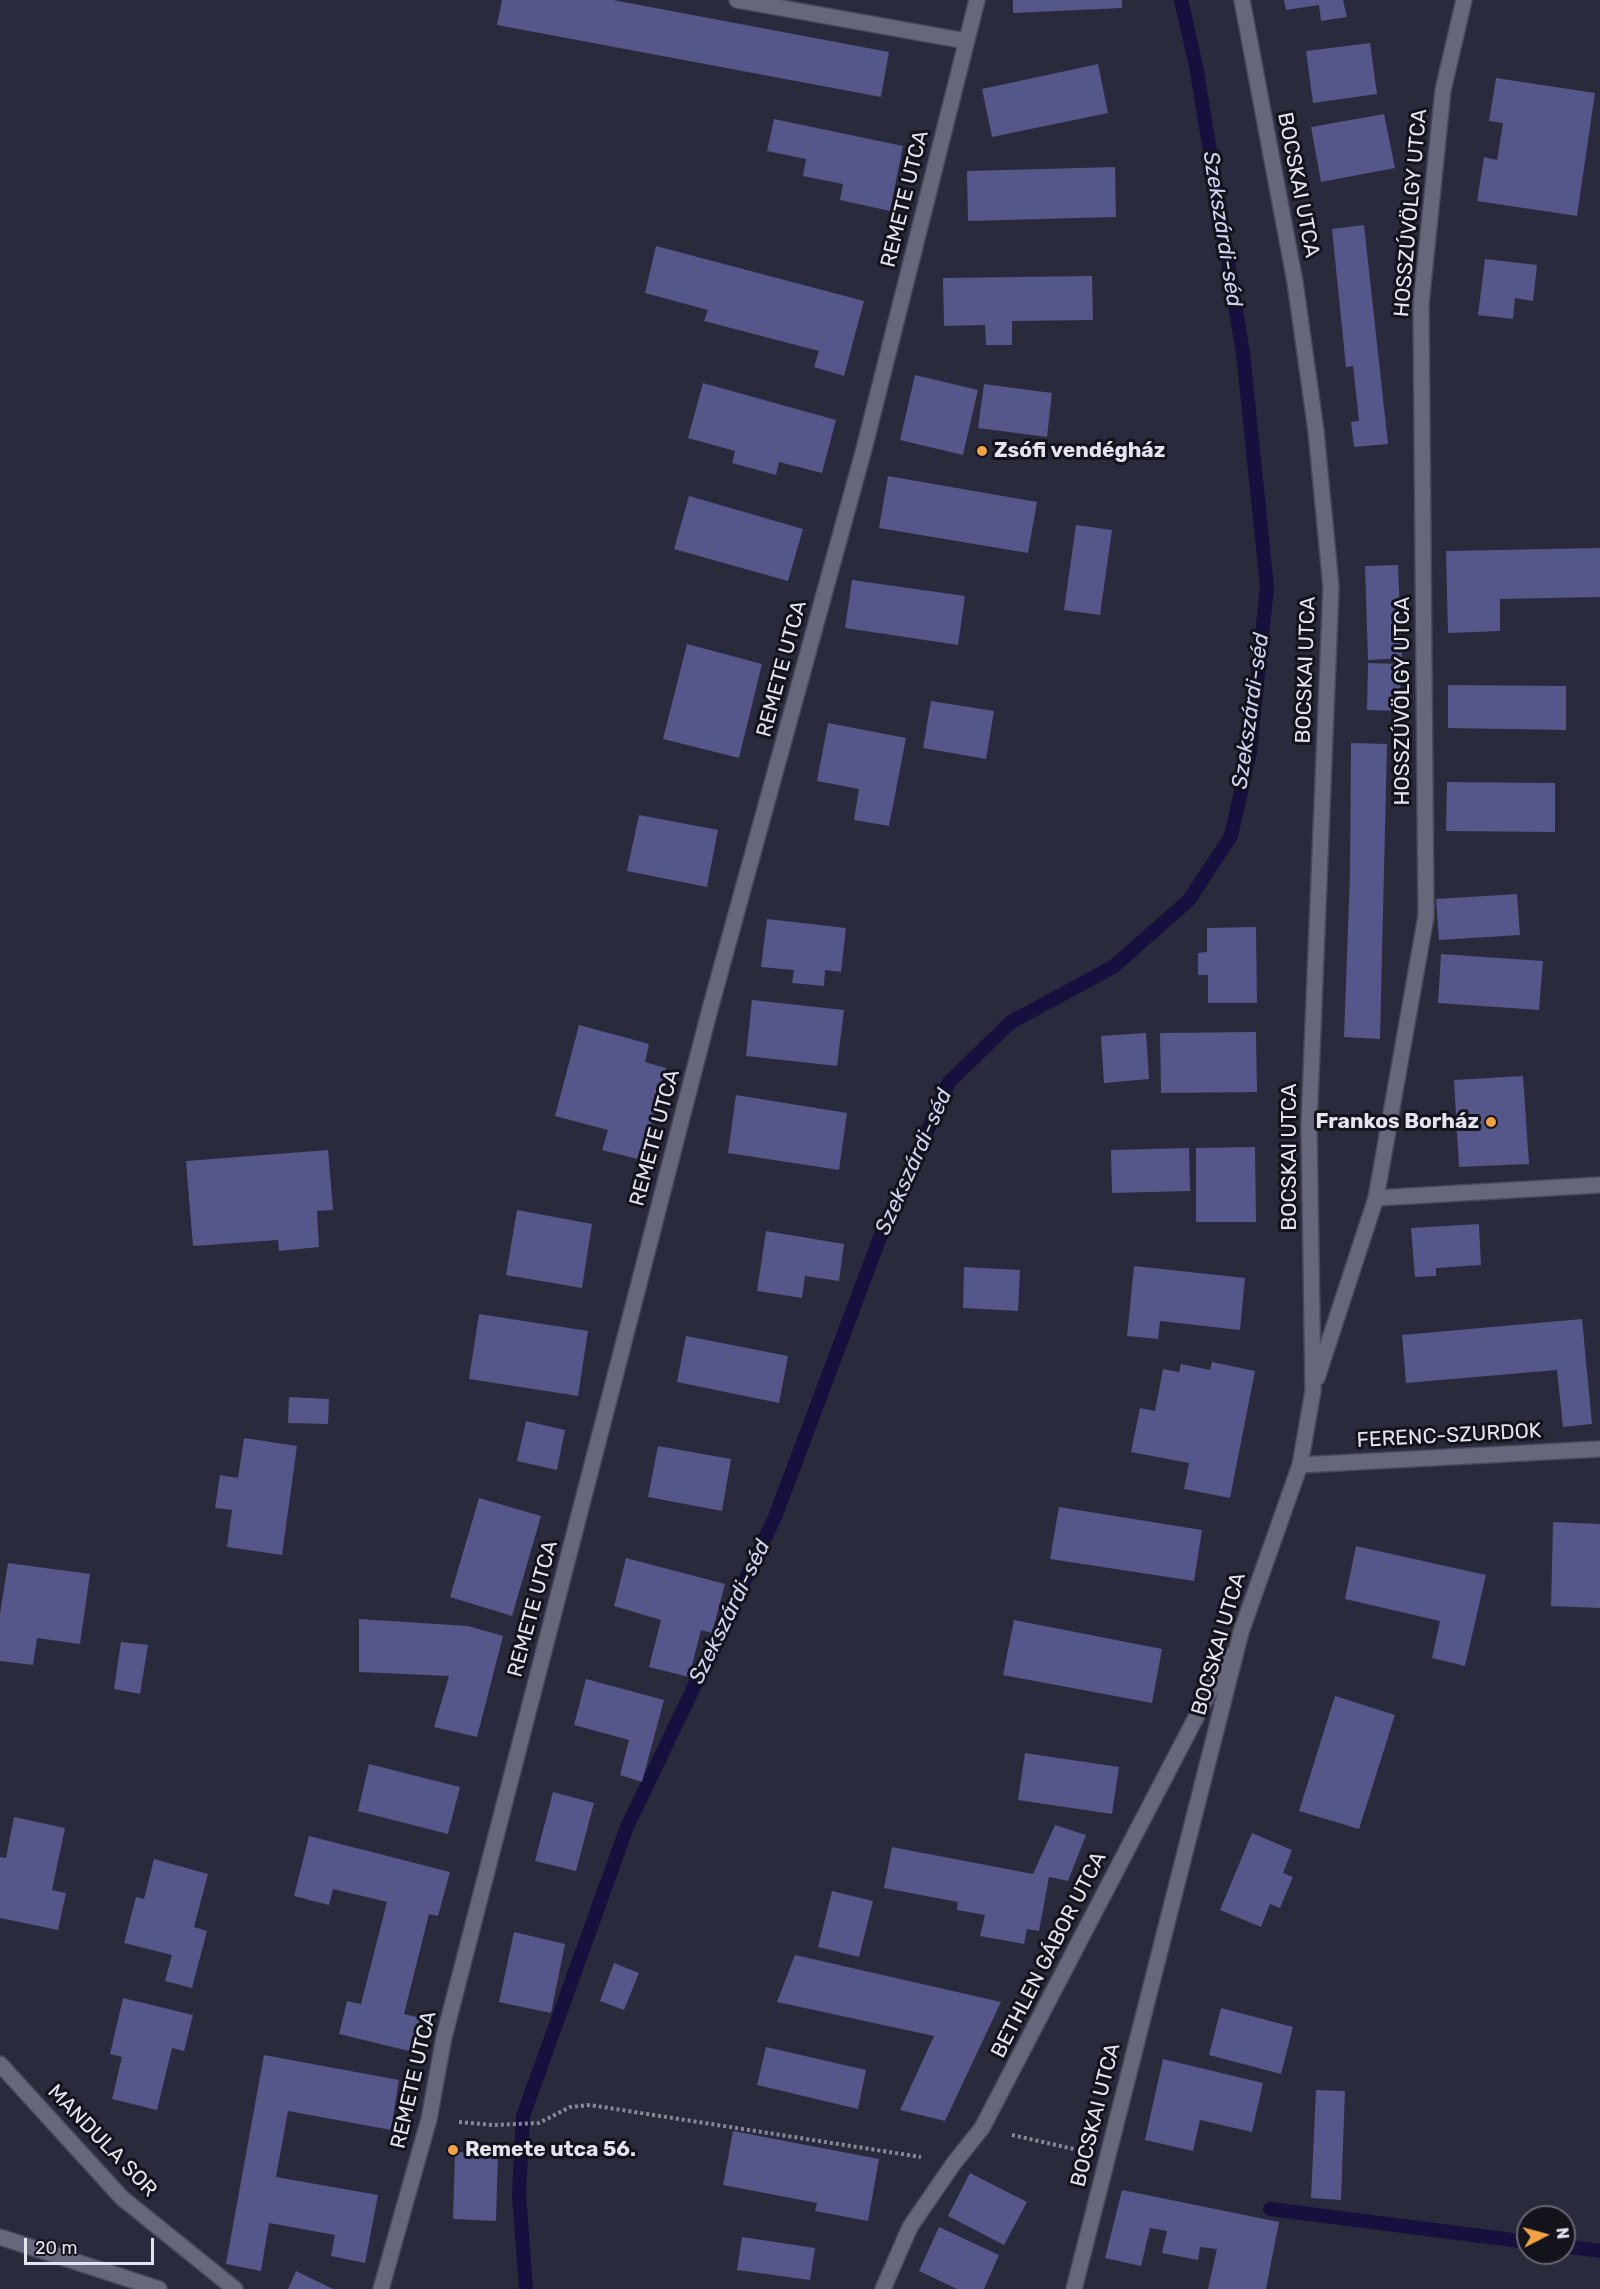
<!DOCTYPE html>
<meta charset="utf-8">
<style>
body{margin:0}
#map{position:relative;width:1600px;height:2289px;overflow:hidden;background:#292a3b;font-family:Rubik,sans-serif}
canvas{display:block}
.north{position:absolute;left:1516px;top:2205px;width:60px;height:60px;box-sizing:border-box;background:#13131b;border:2px solid #666770;border-radius:50%;rotate:84deg;font-size:16px;font-weight:700;line-height:24px;text-align:center;color:#e3e4f0}
.north::after{content:'';display:block;margin:auto;width:21px;height:27px;background:#f4a344;clip-path:polygon(50% 0,100% 100%,50% 72%,0 100%)}
.scale{position:absolute;left:24px;top:2238px;width:130px;height:27px;box-sizing:border-box;border:3px solid #e3e4f0;border-top:0;padding-left:8px;font-size:18px;line-height:21px;white-space:nowrap;color:#e3e4f0;-webkit-text-stroke:4px #13131b;paint-order:stroke}
</style>
<div id="map">
<canvas width="1600" height="2289"></canvas>
<div class="north">N</div>
<div class="scale">20 m</div>
</div>
<script>
const ctx = document.querySelector('canvas').getContext('2d');
ctx.lineJoin = 'round';
function toPath(rows) {
  const path = new Path2D();
  for (const r of rows) {
    path.moveTo(r[0], r[1]);
    for (let i = 2; i < r.length; i += 2) path.lineTo(r[i], r[i + 1]);
  }
  return path;
}
function strokePath(path, color, width, dash) {
  ctx.strokeStyle = color;
  ctx.lineWidth = width;
  ctx.lineCap = dash ? 'butt' : 'round';
  ctx.setLineDash(dash || []);
  ctx.stroke(path);
}
function paint(path, color) {
  ctx.fillStyle = color;
  ctx.fill(path, 'evenodd');
}
function label(font, color, halo, rows, align = 'center') {
  ctx.font = font + ' Rubik,sans-serif';
  ctx.lineWidth = 6;
  ctx.setLineDash([]);
  ctx.textBaseline = 'middle';
  ctx.strokeStyle = halo;
  ctx.fillStyle = color;
  for (const [text, x, y, turn = 0] of rows) {
    ctx.save();
    ctx.translate(x, y);
    ctx.rotate((+turn || 0) * Math.PI / 180);
    ctx.textAlign = isNaN(turn) ? turn : align;
    if (halo) ctx.strokeText(text, 0, 0);
    ctx.fillText(text, 0, 0);
    ctx.restore();
  }
}
strokePath(toPath([
 [1270,2209,1528,2242],
 [1564,2246,1600,2251],
 [526,2289,519,2194,523,2116,627,1827,775,1517,879,1240,949,1082,1011,1022,1113,967,1189,900,1231,836,1250,752,1267,587,1243,353,1196,66,1181,0]
]), '#15103d', 14);
paint(toPath([
 [502,0,613,0,889,52,881,97,497,25],
 [1013,0,1122,0,1122,8,1013,13],
 [1284,0,1343,0,1347,17,1321,21,1319,5,1286,10],
 [1370,43,1377,94,1313,103,1306,51],
 [1098,64,1108,113,992,137,982,89],
 [1496,78,1595,93,1577,216,1477,201,1484,157,1497,160,1503,123,1489,121],
 [1384,114,1395,168,1321,182,1311,127],
 [774,119,903,146,890,211,840,200,843,184,803,176,806,159,767,151],
 [1115,167,1116,217,968,221,967,171],
 [1364,225,1388,444,1354,447,1351,422,1359,421,1353,366,1346,367,1332,229],
 [656,246,864,301,844,376,814,367,819,351,704,321,708,310,645,293],
 [1485,259,1537,265,1533,301,1515,298,1513,319,1478,315],
 [1092,276,1093,320,1012,321,1012,345,986,345,985,325,944,326,943,278],
 [915,375,978,390,963,455,900,440],
 [703,383,836,420,822,473,779,462,776,475,732,463,735,451,688,438],
 [984,384,1052,393,1047,437,978,428],
 [888,476,1037,502,1028,553,879,528],
 [689,496,803,529,788,581,674,549],
 [1076,525,1112,530,1100,615,1064,610],
 [1600,548,1600,597,1500,599,1500,631,1448,633,1446,551],
 [1398,565,1402,658,1368,660,1365,566],
 [852,580,965,596,958,645,845,628],
 [687,644,762,664,739,758,663,739],
 [1368,663,1401,664,1400,711,1367,710],
 [1448,685,1566,686,1566,730,1448,728],
 [931,701,994,711,986,759,923,748],
 [828,723,906,738,889,826,854,820,859,789,817,781],
 [1351,743,1387,744,1380,1039,1344,1037,1350,874],
 [1447,782,1555,783,1555,832,1446,831],
 [639,815,718,830,707,887,627,871],
 [1517,894,1520,935,1439,940,1436,899],
 [767,919,846,928,841,972,825,970,824,986,792,983,794,970,761,967],
 [1256,927,1257,1003,1208,1003,1208,975,1198,975,1198,953,1207,952,1207,928],
 [1441,954,1543,961,1539,1010,1438,1003],
 [752,1000,844,1010,837,1066,746,1056],
 [579,1025,649,1044,645,1062,666,1068,642,1160,602,1150,608,1130,555,1116],
 [1256,1032,1257,1092,1161,1093,1160,1033],
 [1146,1033,1149,1079,1104,1083,1101,1036],
 [1523,1076,1529,1164,1459,1167,1454,1080],
 [736,1095,847,1113,839,1170,728,1153],
 [1255,1147,1256,1222,1196,1222,1196,1148],
 [1189,1148,1190,1191,1112,1193,1111,1150],
 [328,1150,333,1210,317,1211,319,1247,279,1251,278,1240,193,1246,186,1161],
 [517,1210,592,1224,582,1288,506,1275],
 [1479,1224,1481,1265,1436,1268,1436,1276,1415,1277,1411,1228],
 [766,1231,844,1244,839,1281,805,1276,802,1298,757,1291],
 [1134,1266,1245,1278,1240,1330,1160,1321,1158,1339,1127,1336],
 [964,1267,1020,1270,1018,1311,963,1308],
 [479,1314,588,1331,578,1396,469,1379],
 [1582,1319,1592,1424,1563,1427,1557,1370,1406,1383,1402,1335],
 [686,1336,788,1356,779,1403,677,1382],
 [1212,1362,1255,1371,1230,1498,1184,1489,1189,1463,1131,1452,1140,1408,1155,1411,1163,1369,1179,1372,1181,1364,1210,1370],
 [289,1397,329,1399,328,1424,288,1423],
 [526,1421,565,1430,557,1470,517,1461],
 [244,1438,297,1446,282,1555,227,1547,232,1510,215,1508,220,1475,238,1478],
 [658,1446,731,1459,722,1511,648,1497],
 [479,1498,541,1516,512,1616,450,1597],
 [1059,1507,1202,1530,1194,1581,1050,1559],
 [1553,1522,1600,1524,1600,1608,1551,1606],
 [1356,1546,1486,1575,1465,1666,1432,1658,1440,1621,1345,1599],
 [626,1558,725,1584,712,1633,701,1630,689,1677,649,1667,661,1620,614,1606],
 [8,1563,90,1574,80,1644,37,1638,33,1665,0,1661,0,1614],
 [359,1619,468,1626,503,1636,477,1737,434,1727,449,1676,359,1672],
 [1014,1620,1162,1649,1152,1703,1003,1675],
 [121,1642,148,1645,140,1694,114,1689],
 [586,1679,664,1700,642,1782,620,1775,629,1740,574,1725],
 [1335,1696,1395,1715,1359,1829,1299,1811],
 [1025,1753,1119,1767,1112,1814,1018,1800],
 [369,1764,460,1787,448,1834,358,1811],
 [553,1792,594,1803,576,1871,535,1861],
 [14,1817,65,1828,52,1890,66,1893,58,1930,0,1918,0,1857,6,1858],
 [1055,1825,1086,1835,1068,1881,1049,1877,1039,1931,1027,1929,1024,1944,980,1936,985,1915,957,1910,958,1902,884,1888,892,1847,1033,1874],
 [1252,1833,1292,1850,1283,1873,1293,1877,1280,1908,1270,1904,1261,1927,1220,1910],
 [309,1836,450,1872,438,1916,429,1914,404,2014,421,2018,413,2052,339,2034,347,2001,361,2004,387,1902,333,1889,329,1905,294,1896],
 [154,1859,208,1874,194,1927,207,1931,192,1988,165,1981,172,1955,124,1943,136,1897,144,1899],
 [832,1891,873,1901,859,1957,818,1947],
 [514,1932,565,1944,551,2013,499,2002],
 [795,1955,1001,2002,945,2121,900,2110,934,2036,777,2002],
 [614,1963,639,1973,624,2010,600,2001],
 [123,1998,193,2015,184,2051,172,2048,157,2110,112,2099,122,2057,110,2054],
 [1221,2008,1293,2027,1281,2074,1209,2055],
 [766,2047,866,2070,858,2109,757,2085],
 [264,2055,399,2080,391,2130,288,2111,276,2177,378,2195,365,2263,331,2256,335,2235,269,2223,261,2271,226,2264],
 [1163,2059,1263,2083,1252,2132,1200,2120,1193,2151,1145,2140],
 [1316,2090,1345,2091,1341,2200,1311,2198],
 [733,2131,879,2159,868,2221,815,2211,817,2203,723,2185],
 [455,2152,498,2153,496,2221,453,2219],
 [970,2173,1027,2202,1004,2245,948,2216],
 [1122,2190,1279,2222,1266,2289,1208,2289,1217,2249,1200,2247,1198,2260,1162,2253,1167,2231,1150,2228,1141,2266,1105,2258],
 [939,2227,999,2255,984,2289,957,2289,919,2271],
 [742,2237,815,2248,810,2280,737,2270],
 [296,2271,333,2289,288,2289]
]), '#555689');
const service = toPath([
 [737,0,966,41],
 [1376,1198,1600,1185]
]);
const minor = toPath([
 [1317,1378,1376,1198,1426,916,1421,304,1443,90,1464,0],
 [1300,1465,1600,1449],
 [0,2064,122,2198,235,2289],
 [0,2237,159,2289],
 [381,2289,429,2119,444,2037,710,1009,864,449,977,0],
 [883,2289,910,2227,954,2163,982,2128,1228,1656],
 [1074,2289,1241,1632,1300,1465,1313,1391,1309,1124,1331,587,1316,431,1295,282,1242,0]
]);
strokePath(service, '#484958', 18);
strokePath(minor, '#484958', 18);
strokePath(toPath([
 [459,2122,493,2125,539,2123,570,2107,590,2105,921,2157],
 [1012,2135,1078,2150]
]), '#888997', 4, [3, 3]);
strokePath(service, '#66677b', 15);
strokePath(minor, '#66677b', 15);
for (const [x, y, r, color] of [
 [982,451,6,"#f4a344"],
 [1491,1122,6,"#f4a344"],
 [453,2150,6,"#f4a344"]
]) {
  const dot = new Path2D();
  dot.arc(x, y, r, 0, 2 * Math.PI);
  ctx.fillStyle = color;
  ctx.fill(dot);
  strokePath(dot, '#13131b', 2);
}
label('21px', '#e3e4f0', '#13131b', [
 ["BOCSKAI UTCA",1298,185,79],
 ["REMETE UTCA",905,199,-76],
 ["HOSSZÚVÖLGY UTCA",1411,213,-85],
 ["REMETE UTCA",782,669,-75],
 ["BOCSKAI UTCA",1306,670,-88],
 ["HOSSZÚVÖLGY UTCA",1403,701,-90],
 ["REMETE UTCA",655,1138,-75],
 ["BOCSKAI UTCA",1290,1157,-90],
 ["FERENC-SZURDOK",1449,1436,-3],
 ["REMETE UTCA",533,1609,-75],
 ["BOCSKAI UTCA",1219,1644,-74],
 ["BETHLEN GÁBOR UTCA",1049,1955,-63],
 ["REMETE UTCA",414,2080,-77],
 ["BOCSKAI UTCA",1096,2115,-76],
 ["MANDULA SOR",102,2141,46]
]);
label('bold 21px', '#e3e4f0', '#13131b', [
 ["Zsófi vendégház",994,451],
 ["Frankos Borház",1479,1122,"right"],
 ["Remete utca 56.",465,2150]
], 'left');
label('italic 22px', '#d0d2f3', '#13131b', [
 ["Szekszárdi-séd",1222,229,81],
 ["Szekszárdi-séd",1251,711,-82],
 ["Szekszárdi-séd",914,1162,-66],
 ["Szekszárdi-séd",730,1612,-64]
]);
</script>
